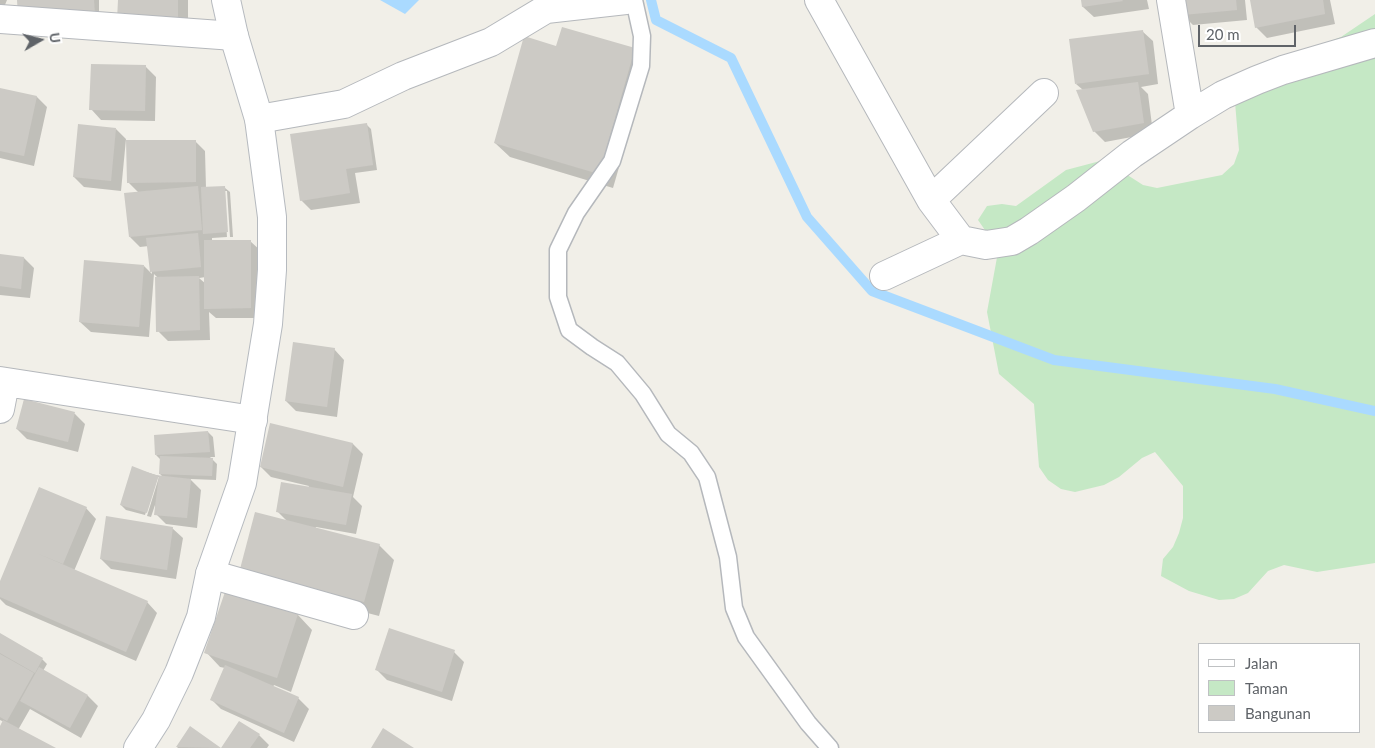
<!DOCTYPE html>
<style>
body{margin:0}
#map{position:relative;width:1375px;height:748px;overflow:hidden;background:#f1efe8;font-family:Lato,sans-serif}
canvas{display:block}
.legend{position:absolute;left:1198px;top:643px;width:162px;height:90px;box-sizing:border-box;background:#fff;border:1px solid #bfc1c3;margin:0;padding:6px 9px;list-style:none;font-size:15px;color:#5f6368}
.legend li{display:flex;align-items:center;gap:10px;height:25px}
.legend b{width:25px;border:1px solid #bfc1c3}
.north{position:absolute;left:15px;top:15px;width:50px;height:50px;-webkit-text-stroke:4px #fff;paint-order:stroke;rotate:82deg;font-size:14px;font-weight:700;line-height:20px;text-align:center;color:#5f6368}
.north::after{content:'';display:block;margin:auto;width:18px;height:22px;background:#5f6368;clip-path:polygon(50% 0,100% 100%,50% 72%,0 100%)}
.scale{position:absolute;left:1198px;top:25px;width:98px;height:22px;box-sizing:border-box;border:2px solid #5f6368;border-top:0;padding-left:6px;font-size:15px;line-height:18px;white-space:nowrap;color:#5f6368;-webkit-text-stroke:4px #fff;paint-order:stroke}
</style>
<div id="map">
<canvas width="1375" height="748"></canvas>
<ul class="legend">
<li><b style="height:6px;background:#fff"></b>Jalan</li>
<li><b style="height:14px;background:#c5e8c5"></b>Taman</li>
<li><b style="height:14px;background:#cccac5"></b>Bangunan</li>
</ul>
<div class="north">U</div>
<div class="scale">20 m</div>
</div>
<script>
const ctx = document.querySelector('canvas').getContext('2d');
ctx.lineJoin = 'round';
function paint(path, color) {
  ctx.fillStyle = color;
  ctx.fill(path, 'evenodd');
}
function toPath(rows) {
  const path = new Path2D();
  for (const r of rows) {
    path.moveTo(r[0], r[1]);
    for (let i = 2; i < r.length; i += 2) path.lineTo(r[i], r[i + 1]);
  }
  return path;
}
function strokePath(path, color, width, dash) {
  ctx.strokeStyle = color;
  ctx.lineWidth = width;
  ctx.lineCap = dash ? 'butt' : 'round';
  ctx.setLineDash(dash || []);
  ctx.stroke(path);
}
paint(toPath([
 [1375,14,1375,563,1317,572,1284,565,1268,571,1248,593,1234,599,1219,600,1189,591,1161,576,1163,559,1173,547,1179,533,1183,518,1183,486,1155,452,1142,458,1119,477,1104,485,1075,492,1061,489,1048,480,1039,467,1034,404,999,374,987,312,1000,241,987,233,978,220,987,206,1002,204,1016,206,1066,170,1104,160,1143,185,1157,188,1222,175,1234,164,1239,150,1235,102,1277,61,1341,37]
]), '#c5e8c5');
paint(toPath([
 [380,0,419,0,405,14]
]), '#aadaff');
paint(toPath([
 [0,0,7,0,0,17],
 [19,0,99,0,99,20],
 [119,0,188,0,188,30],
 [1082,0,1147,0,1149,9,1094,17,1083,7],
 [1181,0,1245,0,1247,20,1193,25,1183,15],
 [1251,0,1330,0,1335,24,1267,38,1256,27],
 [1142,31,1153,41,1158,84,1141,87,1148,94,1153,133,1105,142,1094,131,1083,90,1076,84],
 [557,47,634,49,649,64,613,188,510,157,495,143],
 [146,67,156,77,155,121,101,120,91,109],
 [0,89,37,97,47,107,34,166,0,158],
 [366,124,371,129,377,170,355,173,360,203,311,210,301,200],
 [116,129,126,139,121,191,84,187,74,177],
 [195,141,205,151,206,188,225,188,230,192,233,237,230,237,227,191,224,191,227,237,212,238,212,241,250,241,261,251,261,318,216,318,209,312,210,340,168,341,158,331,158,278,154,274,149,337,91,332,80,322,144,266,152,274,149,246,140,247,130,237,139,193,128,182],
 [206,277,206,284,199,278],
 [0,255,24,258,34,268,30,298,0,295],
 [334,349,344,360,337,417,296,411,286,401],
 [24,401,75,414,85,424,78,452,27,439,17,429],
 [271,424,353,444,363,454,353,497,362,506,356,534,316,527,315,529,379,545,394,560,379,616,256,584,288,522,278,512,308,488,309,486,271,477,261,467],
 [208,432,213,437,215,457,210,457,217,464,216,480,190,479,201,490,197,528,166,524,156,514,155,505,151,517,147,516,159,477,157,477,145,515,126,510,121,505,133,468,163,477,160,474,161,460,156,455],
 [40,489,86,508,96,519,74,571,147,602,157,613,136,661,6,605,0,599,0,584],
 [172,528,183,538,176,579,111,569,101,559],
 [227,591,298,615,312,630,291,692,274,685,273,687,298,698,309,709,294,742,221,709,211,699,225,668,220,667,206,652],
 [0,635,42,659,47,664,43,671,88,696,98,706,81,738,30,709,18,730,53,748,0,748,0,729,4,722,0,720],
 [454,652,464,662,452,701,387,680,377,670],
 [190,728,219,748,178,748,177,747],
 [259,735,269,745,267,748,223,748]
]), '#0003');
strokePath(toPath([
 [651,0,656,20,731,58,807,217,872,291,1054,360,1275,389,1375,411]
]), '#aadaff', 10);
paint(toPath([
 [17,0,94,0,95,16,18,16],
 [118,0,178,0,178,20,117,20],
 [1081,0,1122,0,1123,1,1082,7],
 [1180,0,1236,0,1237,10,1182,15],
 [1250,0,1323,0,1325,14,1255,28],
 [562,27,635,48,599,174,494,143,524,36,556,46],
 [1143,30,1149,74,1075,84,1069,39],
 [91,64,146,65,145,111,89,110],
 [1138,82,1144,123,1093,132,1076,90],
 [0,88,37,96,24,156,0,151],
 [367,123,373,165,346,169,350,193,300,201,290,134],
 [78,124,116,128,111,181,73,177],
 [126,140,196,140,196,182,127,183],
 [198,186,202,230,129,237,124,193],
 [225,186,228,232,203,234,201,187],
 [198,233,201,267,150,272,146,238],
 [204,240,251,240,251,308,204,309],
 [0,254,24,257,21,289,0,286],
 [84,260,144,265,139,327,79,322],
 [199,276,200,330,156,332,155,277],
 [293,342,335,348,327,407,285,401],
 [24,399,75,412,68,442,16,429],
 [270,423,353,443,343,487,260,467],
 [208,431,210,452,155,455,154,435],
 [160,456,213,458,212,476,159,474],
 [132,466,155,475,191,479,187,518,154,515,159,475,147,513,120,505],
 [281,482,352,494,346,525,276,512],
 [39,487,87,507,63,564,34,552,148,601,126,652,0,597,0,581],
 [255,512,380,544,364,602,240,569],
 [106,516,173,527,167,570,100,559],
 [226,589,298,614,277,678,204,653],
 [389,628,455,650,442,692,375,670],
 [0,633,43,658,35,673,0,653],
 [0,654,34,673,7,721,0,717],
 [225,665,299,697,284,733,210,700],
 [39,667,88,695,70,728,20,701],
 [3,720,56,748,0,748,0,726],
 [239,721,260,734,250,748,221,748],
 [190,726,221,748,176,747],
 [383,728,414,748,371,748]
]), '#cccac5');
const lane = toPath([
 [634,0,642,36,641,66,612,161,576,213,558,250,558,297,569,330,592,347,617,363,643,394,668,434,691,453,707,477,728,557,734,608,746,637,808,723,830,748]
]);
const street = toPath([
 [819,0,931,200,961,240,884,276],
 [0,19,234,36],
 [1190,115,1223,95,1257,80,1283,70,1375,43],
 [259,119,344,104,403,76,491,42,546,9,626,0],
 [931,200,1044,93],
 [961,240,986,245,1012,241,1029,231,1076,198,1132,154,1190,115,1171,0],
 [0,381,253,420],
 [0,409,5,383],
 [210,574,354,615]
]);
const secondary = toPath([
 [138,748,156,720,179,673,201,617,210,574,242,483,268,324,272,270,272,217,259,119,234,36,226,0]
]);
strokePath(lane, '#b5b8bc', 19);
strokePath(street, '#b5b8bc', 30);
strokePath(secondary, '#b6babf', 30);
strokePath(lane, '#fff', 16);
strokePath(street, '#fff', 28);
strokePath(secondary, '#fff', 28);
</script>
